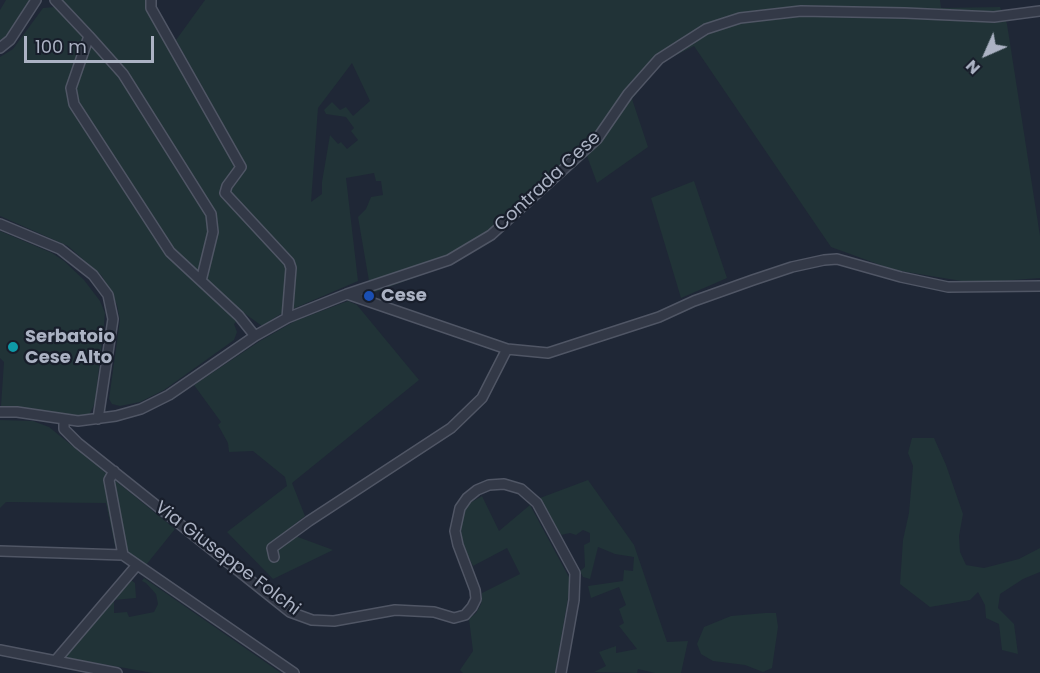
<!DOCTYPE html>
<style>
body{margin:0}
#map{position:relative;width:1040px;height:673px;overflow:hidden;background:#1f2736;font-family:Poppins,sans-serif}
canvas{display:block}
.north{position:absolute;left:956px;top:24px;width:60px;height:60px;-webkit-text-stroke:4px #181e2b;paint-order:stroke;rotate:225deg;font-size:16px;font-weight:700;line-height:24px;text-align:center;color:#acb3c4}
.north::after{content:'';display:block;margin:auto;width:21px;height:27px;background:#acb3c4;clip-path:polygon(50% 0,100% 100%,50% 72%,0 100%)}
.scale{position:absolute;left:24px;top:36px;width:130px;height:27px;box-sizing:border-box;border:3px solid #acb3c4;border-top:0;padding-left:8px;font-size:18px;line-height:21px;white-space:nowrap;color:#acb3c4;-webkit-text-stroke:4px #181e2b;paint-order:stroke}
</style>
<div id="map">
<canvas width="1040" height="673"></canvas>
<div class="north">N</div>
<div class="scale">100 m</div>
</div>
<script>
const ctx = document.querySelector('canvas').getContext('2d');
ctx.lineJoin = 'round';
function paint(path, color) {
  ctx.fillStyle = color;
  ctx.fill(path, 'evenodd');
}
function toPath(rows) {
  const path = new Path2D();
  for (const r of rows) {
    path.moveTo(r[0], r[1]);
    for (let i = 2; i < r.length; i += 2) path.lineTo(r[i], r[i + 1]);
  }
  return path;
}
function strokePath(path, color, width, dash) {
  ctx.strokeStyle = color;
  ctx.lineWidth = width;
  ctx.lineCap = dash ? 'butt' : 'round';
  ctx.setLineDash(dash || []);
  ctx.stroke(path);
}
function label(font, color, halo, rows, align = 'center') {
  ctx.font = font + ' Poppins,sans-serif';
  ctx.lineWidth = 4.5;
  ctx.setLineDash([]);
  ctx.textBaseline = 'middle';
  ctx.strokeStyle = halo;
  ctx.fillStyle = color;
  for (const [text, x, y, turn = 0] of rows) {
    ctx.save();
    ctx.translate(x, y);
    ctx.rotate((+turn || 0) * Math.PI / 180);
    ctx.textAlign = isNaN(turn) ? turn : align;
    if (halo) ctx.strokeText(text, 0, 0);
    ctx.fillText(text, 0, 0);
    ctx.restore();
  }
}
paint(toPath([
 [6,0,29,0,6,37,0,41,0,10],
 [60,0,146,0,147,12,236,162,236,168,220,190,219,195,284,263,286,269,282,313,262,326,244,313,234,324,237,332,234,340,164,390,140,402,120,406,112,404,109,399,120,320,117,305,102,276,68,246,0,216,0,57,13,49,43,8,55,7],
 [205,0,940,0,941,8,1000,7,1007,24,1040,236,1040,278,974,283,894,270,831,247,694,46,661,63,632,99,648,147,597,183,587,156,491,242,451,264,373,293,369,281,358,217,366,209,371,197,383,195,381,181,376,181,374,173,346,178,358,281,288,311,295,261,234,197,231,190,247,167,176,40],
 [352,63,370,101,353,116,346,107,340,110,332,102,324,110,326,114,346,117,354,128,351,131,358,140,347,149,341,142,338,144,330,135,322,182,322,194,311,202,318,108],
 [694,181,727,278,681,298,651,198],
 [0,231,52,253,64,261,84,280,100,301,105,313,104,324,95,403,89,415,80,417,3,408,1,406,4,362,0,358],
 [348,301,357,305,419,380,292,483,305,516,291,527,298,537,333,550,273,579,227,532,287,486,285,477,253,451,229,452,228,443,218,425,221,422,194,385,260,341,295,321],
 [0,420,33,421,49,427,175,529,146,565,115,546,106,503,6,502,0,508],
 [912,438,934,438,946,465,963,514,959,536,960,552,966,565,984,568,1019,559,1040,548,1040,572,1023,579,1000,594,998,608,1014,624,1018,654,1002,650,999,624,986,618,985,605,978,592,970,600,930,607,900,584,903,540,909,513,913,466,908,453],
 [588,480,634,545,667,642,688,641,681,673,655,673,638,669,637,673,594,672,606,666,599,652,616,646,616,653,637,649,619,626,624,623,619,609,626,605,619,587,591,598,588,586,623,581,624,570,633,571,634,557,615,554,598,547,590,579,583,577,580,571,585,567,584,545,590,542,590,533,583,530,576,535,570,533,561,535,540,498],
 [482,496,499,531,530,505,571,581,555,673,463,673,460,670,473,651,469,619,476,613,481,604,482,593,520,574,507,548,473,566,463,546,461,533,462,515,470,503],
 [144,578,281,673,153,673,63,657,131,580,135,583,136,598,114,600,114,613,127,612,129,617,154,612,158,604,156,594,146,583,142,581],
 [765,613,776,613,778,627,772,668,763,672,745,665,713,661,701,654,697,644,704,627,731,616]
]), '#213337');
const minor = toPath([
 [55,0,89,36,71,88,74,104,170,252,239,316,255,336],
 [151,0,151,8,241,167,227,186,225,193,289,262,291,268,287,318],
 [89,36,123,74,211,214,213,232,201,281],
 [0,48,10,40,36,0],
 [0,224,60,249,93,275,108,295,113,319,98,419],
 [347,294,507,349,548,353,659,317,694,301,753,280,792,267,824,260,837,259,901,277,948,287,1040,286],
 [0,412,17,412,78,421,116,416,141,409,169,395,255,336,287,318,347,294,449,260,491,235,597,139,628,94,659,59,706,29,740,18,801,11,905,13,994,17,1040,11],
 [64,420,64,429,78,443,290,612,312,620,334,621,395,610,434,612,454,618,465,615,472,607,476,599,475,590,458,545,455,531,460,508,467,498,477,490,489,485,504,484,521,489,537,503,575,573,574,600,561,673],
 [114,471,109,480,123,555],
 [0,551,123,555,294,673],
 [274,557,272,548,309,521,451,428,482,398,507,349],
 [0,650,117,673],
 [56,660,137,565]
]);
strokePath(minor, '#505665', 12);
strokePath(minor, '#333947', 9);
for (const [x, y, r, color] of [
 [369,296,6,"#1a4fb4"],
 [13,347,6,"#0f9aa8"]
]) {
  const dot = new Path2D();
  dot.arc(x, y, r, 0, 2 * Math.PI);
  ctx.fillStyle = color;
  ctx.fill(dot);
  strokePath(dot, '#181e2b', 2);
}
label('18px', '#acb3c4', '#181e2b', [
 ["Contrada Cese",548,182,-43],
 ["Via Giuseppe Folchi",227,559,37]
]);
label('bold 18px', '#acb3c4', '#181e2b', [
 ["Cese",381,296],
 ["Serbatoio",25,337],
 ["Cese Alto",25,358]
], 'left');
</script>
